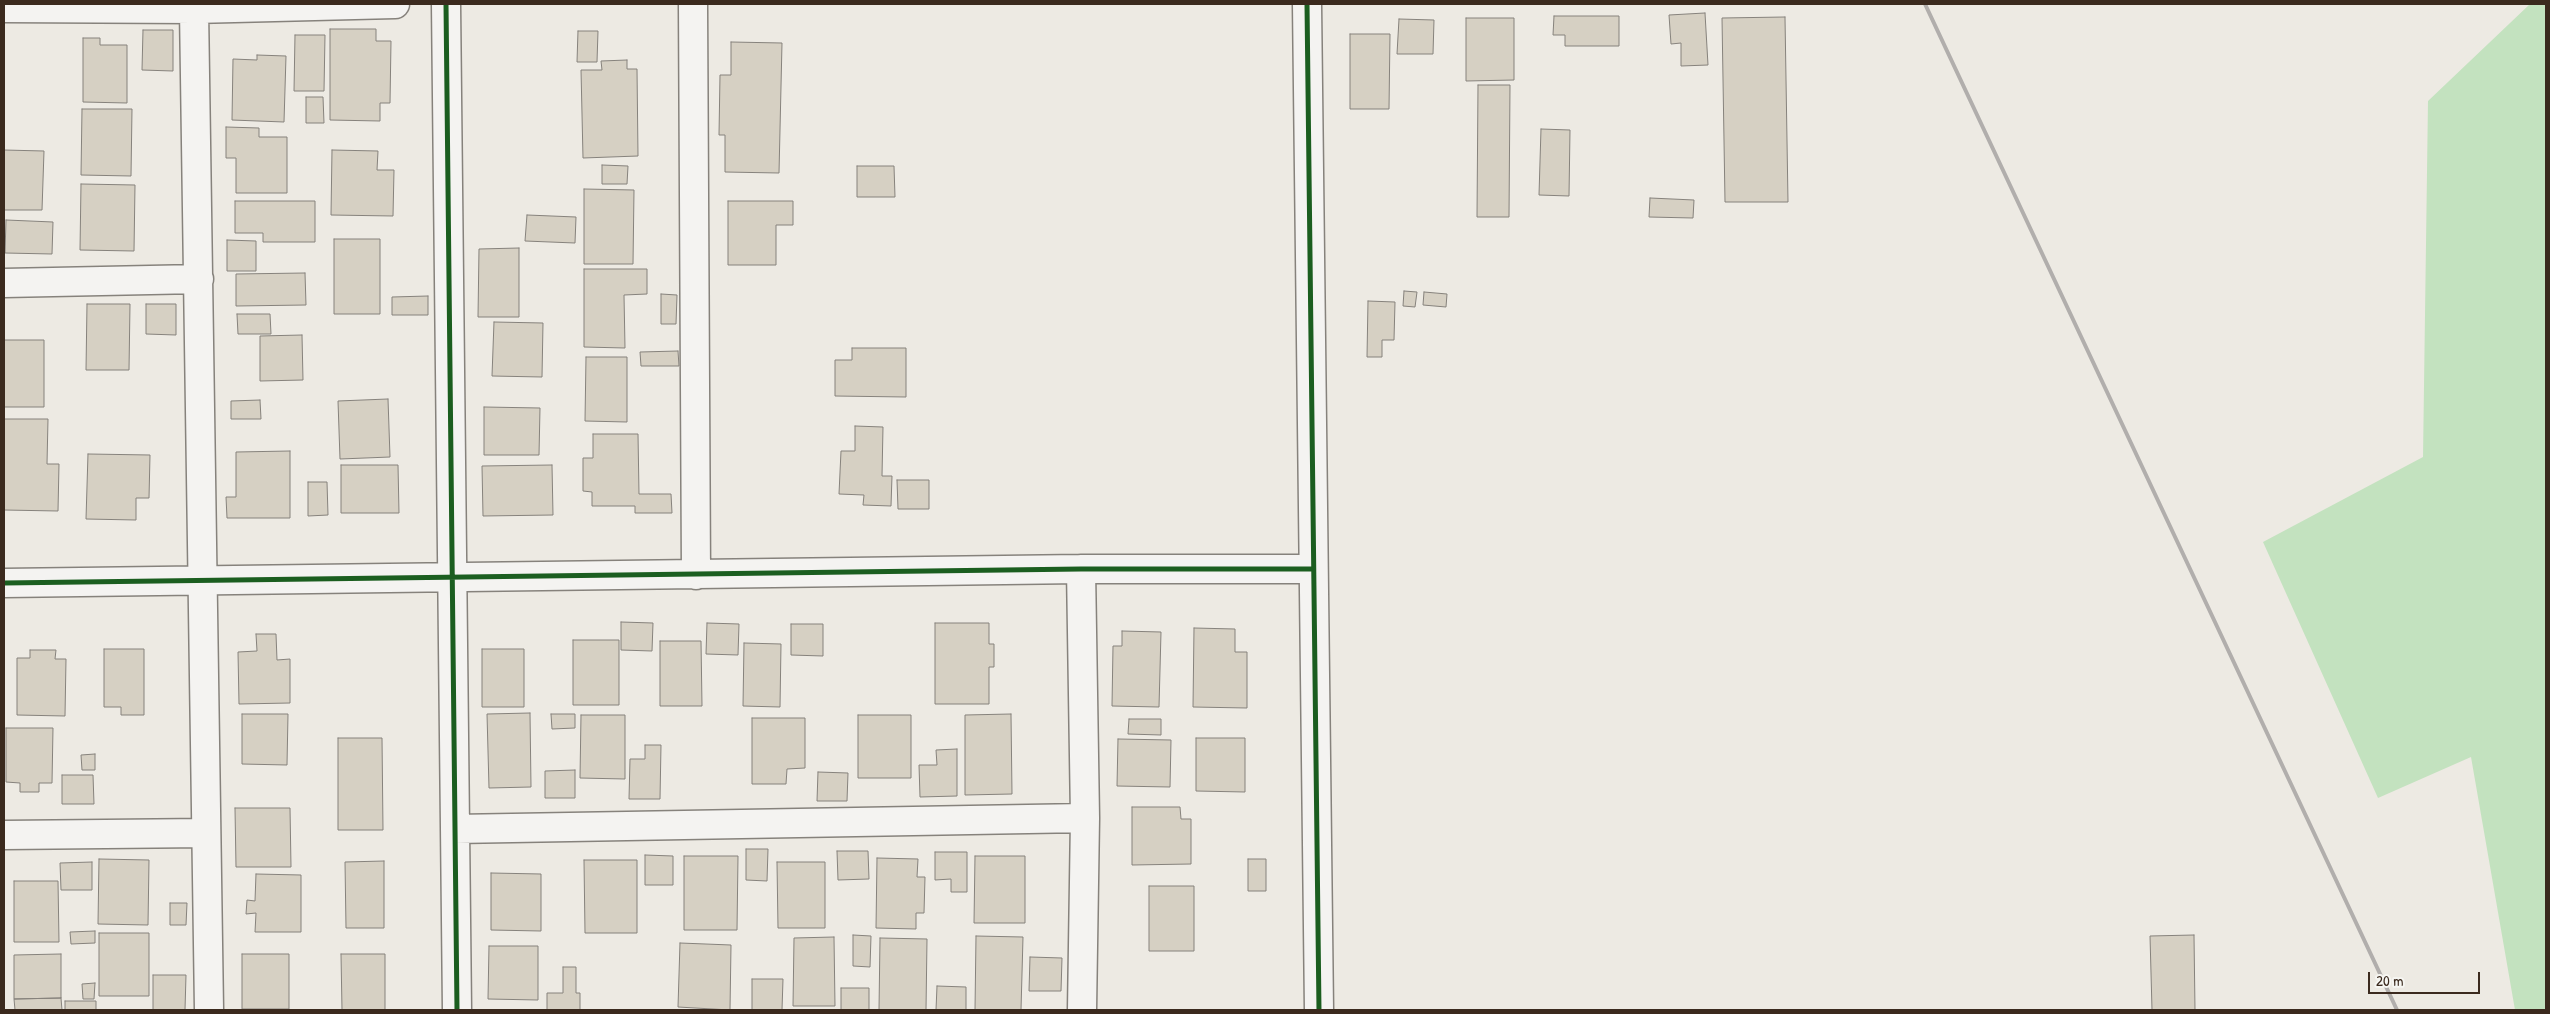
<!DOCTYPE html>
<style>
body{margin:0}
#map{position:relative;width:2550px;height:1014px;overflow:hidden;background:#edeae3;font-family:"Patrick Hand",sans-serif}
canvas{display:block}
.frame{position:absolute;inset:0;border:5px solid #3b2a1e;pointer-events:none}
.scale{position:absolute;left:2368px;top:972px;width:112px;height:22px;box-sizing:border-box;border:2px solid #3b2a1e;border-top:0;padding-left:6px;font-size:15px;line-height:18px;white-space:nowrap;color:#3b2a1e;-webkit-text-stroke:4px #f6f6f2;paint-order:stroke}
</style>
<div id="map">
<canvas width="2550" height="1014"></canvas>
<div class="frame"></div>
<div class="scale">20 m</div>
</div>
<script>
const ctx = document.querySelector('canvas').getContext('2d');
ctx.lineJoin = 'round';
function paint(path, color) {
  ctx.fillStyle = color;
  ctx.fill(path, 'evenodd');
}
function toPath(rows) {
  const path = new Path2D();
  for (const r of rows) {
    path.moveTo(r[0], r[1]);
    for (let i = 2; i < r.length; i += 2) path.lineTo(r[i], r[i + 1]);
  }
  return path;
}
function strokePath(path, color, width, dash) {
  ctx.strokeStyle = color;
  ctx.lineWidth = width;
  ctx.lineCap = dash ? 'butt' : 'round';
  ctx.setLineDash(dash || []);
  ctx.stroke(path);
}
paint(toPath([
 [2530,4,2546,4,2546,1010,2515,1010,2471,757,2378,798,2263,542,2423,457,2428,101]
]), '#c3e2bf');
const building = toPath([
 [1705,13,1708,65,1681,66,1681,43,1671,44,1669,15,1705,13],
 [1554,16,1619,16,1619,46,1565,46,1565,35,1553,35,1554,16],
 [1785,17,1788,202,1725,202,1722,18,1785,17],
 [1466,18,1514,18,1514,80,1466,81,1466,18],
 [1399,19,1434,20,1433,54,1397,54,1399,19],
 [330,29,376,29,376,41,391,41,390,103,380,103,380,121,330,120,330,29],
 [143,30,173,30,173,71,142,70,143,30],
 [578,31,598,31,597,62,577,62,578,31],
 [1350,34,1390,34,1389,109,1350,109,1350,34],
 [295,35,325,35,324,91,294,91,295,35],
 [83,38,100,38,100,45,127,45,127,103,83,102,83,38],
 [731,42,782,43,779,173,725,172,725,135,719,135,720,75,731,75,731,42],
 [257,55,286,56,284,122,232,120,233,59,257,60,257,55],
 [627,60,627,69,637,69,638,156,583,158,581,70,602,70,601,61,627,60],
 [1478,85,1510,85,1509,217,1477,217,1478,85],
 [306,97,323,97,324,123,306,123,306,97],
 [82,109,132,109,131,176,81,175,82,109],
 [226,127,259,128,259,137,287,137,287,193,236,193,236,158,226,158,226,127],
 [1541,129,1570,130,1569,196,1539,195,1541,129],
 [4,150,44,151,42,210,4,210,4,150],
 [332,150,378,151,377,170,394,170,393,216,331,215,332,150],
 [602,165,628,166,627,184,602,184,602,165],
 [857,166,894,166,895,197,857,197,857,166],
 [81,184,135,185,134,251,80,250,81,184],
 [584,189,634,190,633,264,584,264,584,189],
 [1650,198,1694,200,1693,218,1649,217,1650,198],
 [235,201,315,201,315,242,263,242,263,233,235,233,235,201],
 [728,201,793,201,793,225,776,225,776,265,728,265,728,201],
 [527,215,576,217,575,243,525,241,527,215],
 [6,220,53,222,52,254,5,253,6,220],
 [334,239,380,239,380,314,334,314,334,239],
 [227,240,256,241,256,271,227,271,227,240],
 [519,248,519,317,478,317,479,249,519,248],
 [584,269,647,269,647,294,624,295,625,348,584,347,584,269],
 [305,273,306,305,236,306,236,274,305,273],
 [1404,291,1417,292,1415,307,1403,306,1404,291],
 [1424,292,1447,294,1446,307,1423,305,1424,292],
 [661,294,677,295,676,324,661,324,661,294],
 [428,296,428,315,392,315,392,297,428,296],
 [1368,301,1395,302,1394,340,1382,340,1382,357,1367,357,1368,301],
 [87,304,130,304,129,370,86,370,87,304],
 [146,304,176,304,176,335,146,334,146,304],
 [237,314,270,314,271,334,238,334,237,314],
 [494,322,543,323,542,377,492,376,494,322],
 [302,335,303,380,260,381,260,336,302,335],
 [4,340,44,340,44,407,4,407,4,340],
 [852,348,906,348,906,397,835,396,835,360,852,360,852,348],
 [678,351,679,366,641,366,640,352,678,351],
 [586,357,627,357,627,422,585,421,586,357],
 [388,399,390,457,340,459,338,401,388,399],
 [260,400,261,419,231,419,231,401,260,400],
 [484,407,540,408,539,455,484,455,484,407],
 [4,419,48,419,47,464,59,464,58,511,4,510,4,419],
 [855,426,883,427,882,476,892,476,891,506,863,505,864,495,839,494,841,451,855,451,855,426],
 [593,434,638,434,639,494,671,494,672,513,635,513,635,506,592,506,592,492,583,491,583,458,593,458,593,434],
 [290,451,290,518,227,518,226,497,236,497,236,452,290,451],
 [88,454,150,455,149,498,136,498,136,520,86,519,88,454],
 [341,465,398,465,399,513,341,513,341,465],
 [552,465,553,515,483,516,482,466,552,465],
 [897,480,929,480,929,509,898,509,897,480],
 [308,482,327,482,328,515,308,516,308,482],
 [621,622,653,623,652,651,621,650,621,622],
 [707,623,739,624,738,655,706,654,707,623],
 [935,623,989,623,989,644,994,644,994,667,989,667,989,704,935,704,935,623],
 [791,624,823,624,823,656,791,655,791,624],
 [1194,628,1235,629,1235,652,1247,652,1247,708,1193,707,1194,628],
 [1122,631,1161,632,1159,707,1112,706,1113,646,1122,646,1122,631],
 [256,634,276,634,277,660,290,659,290,703,239,704,238,652,257,651,256,634],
 [573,640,619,640,619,705,573,705,573,640],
 [660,641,701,641,702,706,660,706,660,641],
 [744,643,781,644,780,707,743,706,744,643],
 [104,649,144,649,144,715,121,715,121,707,104,707,104,649],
 [482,649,524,649,524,707,482,707,482,649],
 [30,650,56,650,55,659,66,659,65,716,17,715,17,658,30,658,30,650],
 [530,713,531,787,489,788,487,714,530,713],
 [242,714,288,714,287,765,242,764,242,714],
 [551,714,575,714,575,728,552,729,551,714],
 [1011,714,1012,794,965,795,965,715,1011,714],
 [581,715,625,715,625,779,580,778,581,715],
 [858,715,911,715,911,778,858,778,858,715],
 [752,718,805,718,805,768,787,769,786,784,752,784,752,718],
 [1129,719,1161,719,1161,735,1128,734,1129,719],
 [6,728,53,728,52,783,39,783,39,792,20,792,20,783,6,782,6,728],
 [338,738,382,738,383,830,338,830,338,738],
 [1196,738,1245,738,1245,792,1196,791,1196,738],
 [1118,739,1171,740,1170,787,1117,786,1118,739],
 [645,745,661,745,660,799,629,799,630,759,645,759,645,745],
 [957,749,957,796,920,797,919,765,937,765,936,750,957,749],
 [95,754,95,770,82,770,81,755,95,754],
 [575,770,575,798,545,798,545,771,575,770],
 [818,772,848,773,847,801,817,801,818,772],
 [62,775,93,775,94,804,62,804,62,775],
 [1132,807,1180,807,1181,819,1191,819,1191,864,1132,865,1132,807],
 [235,808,290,808,291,867,236,867,235,808],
 [746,849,768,849,767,881,746,880,746,849],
 [837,851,868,851,869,879,838,880,837,851],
 [935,852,967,852,967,892,951,892,951,879,935,880,935,852],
 [645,855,673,856,673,885,645,885,645,855],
 [684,856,738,856,737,930,684,930,684,856],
 [975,856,1025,856,1025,923,974,923,975,856],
 [877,858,918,859,917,877,925,877,924,913,916,913,916,929,876,928,877,858],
 [99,859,149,860,148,925,98,924,99,859],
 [1248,859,1266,859,1266,891,1248,891,1248,859],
 [584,860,637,860,637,933,585,933,584,860],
 [384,861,384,928,346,928,345,862,384,861],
 [92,862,92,890,61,890,60,863,92,862],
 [777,862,825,862,825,928,778,928,777,862],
 [491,873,541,874,541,931,491,930,491,873],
 [256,874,301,875,301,932,255,932,256,913,246,914,247,900,255,901,256,874],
 [14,881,58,881,59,942,14,942,14,881],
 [1149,886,1194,886,1194,951,1149,951,1149,886],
 [170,903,187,903,186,925,170,925,170,903],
 [95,931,95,943,71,944,70,932,95,931],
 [99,933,149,933,149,996,99,996,99,933],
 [853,935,871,936,870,967,853,966,853,935],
 [2194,935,2195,1010,2152,1010,2150,936,2194,935],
 [976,936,1023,937,1021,1010,975,1010,976,936],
 [834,937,835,1006,793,1006,794,938,834,937],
 [880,938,927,939,926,1010,879,1010,880,938],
 [680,943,731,945,730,1010,678,1007,680,943],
 [489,946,538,946,538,1000,488,999,489,946],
 [61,954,61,998,14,999,14,955,61,954],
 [242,954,289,954,289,1009,242,1009,242,954],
 [341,954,385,954,385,1010,342,1010,341,954],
 [1030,957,1062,958,1061,991,1029,991,1030,957],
 [563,967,576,967,576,993,580,993,580,1010,547,1010,547,993,563,993,563,967],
 [153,975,186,975,185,1010,153,1010,153,975],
 [752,979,783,979,782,1010,752,1010,752,979],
 [95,983,94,999,83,999,82,984,95,983],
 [937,986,966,987,966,1010,936,1010,937,986],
 [841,988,869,988,869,1010,841,1010,841,988],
 [61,998,62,1010,15,1010,14,999,61,998],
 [65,1001,96,1001,96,1010,65,1010,65,1001]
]);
paint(building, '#d6d0c3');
strokePath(building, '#86827c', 1);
const street = toPath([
 [446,4,457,1010],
 [693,4,696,575],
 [1307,4,1319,1010],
 [4,8,194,9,395,4],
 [194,9,209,1010],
 [4,283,199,279],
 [1081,569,1085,818,1082,1010],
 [4,583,1081,569,1313,569],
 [455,829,1085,818],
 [4,835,206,833]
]);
strokePath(street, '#86827c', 31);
strokePath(street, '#f4f3f1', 28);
strokePath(toPath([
 [1925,4,2397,1010]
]), '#b1aeac', 4);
strokePath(toPath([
 [446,4,457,1010],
 [1307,4,1319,1010],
 [4,583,1081,569,1313,569]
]), '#1b5e20', 5);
</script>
